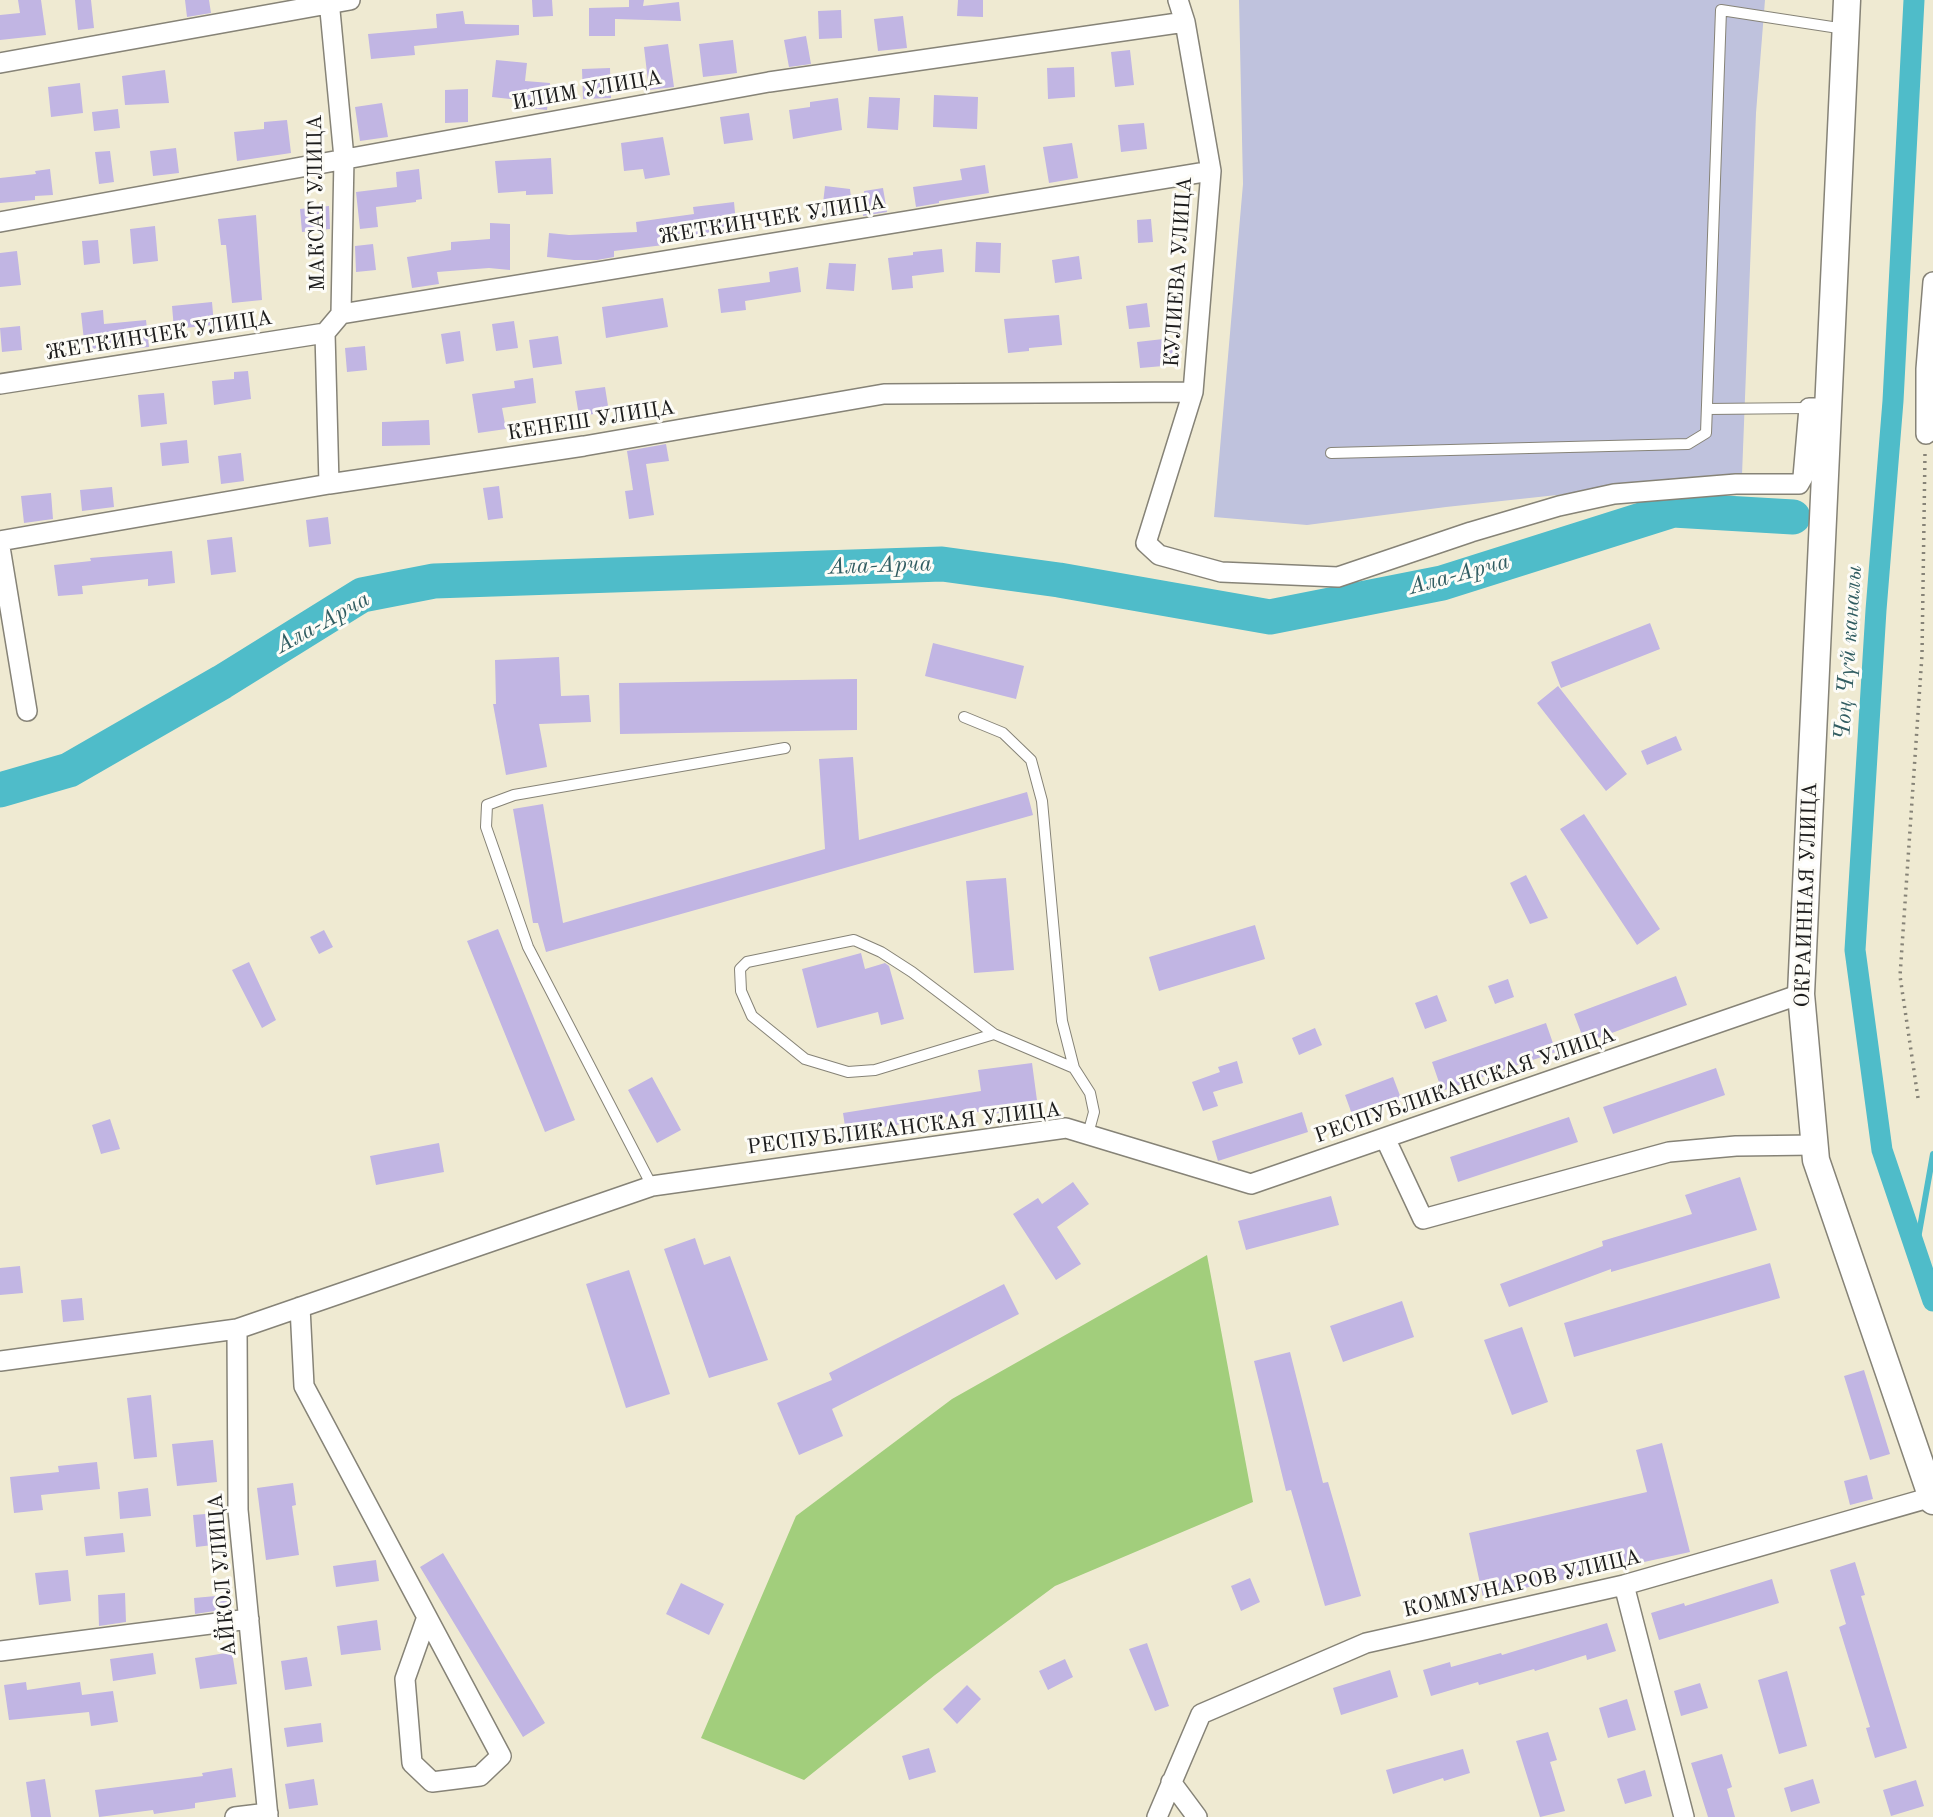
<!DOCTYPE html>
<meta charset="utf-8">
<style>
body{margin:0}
canvas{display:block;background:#efead2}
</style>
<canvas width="1933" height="1817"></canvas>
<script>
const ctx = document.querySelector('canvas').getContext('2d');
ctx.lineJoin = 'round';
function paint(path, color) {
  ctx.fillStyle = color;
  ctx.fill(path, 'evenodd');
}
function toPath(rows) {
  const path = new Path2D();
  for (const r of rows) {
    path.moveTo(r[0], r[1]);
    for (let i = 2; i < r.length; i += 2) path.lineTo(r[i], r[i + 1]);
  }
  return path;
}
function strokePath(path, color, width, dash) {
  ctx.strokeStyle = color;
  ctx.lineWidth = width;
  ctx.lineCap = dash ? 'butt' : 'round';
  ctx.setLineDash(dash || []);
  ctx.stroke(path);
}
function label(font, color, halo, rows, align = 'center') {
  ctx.font = font + ' "Old Standard TT",serif';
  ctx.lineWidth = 6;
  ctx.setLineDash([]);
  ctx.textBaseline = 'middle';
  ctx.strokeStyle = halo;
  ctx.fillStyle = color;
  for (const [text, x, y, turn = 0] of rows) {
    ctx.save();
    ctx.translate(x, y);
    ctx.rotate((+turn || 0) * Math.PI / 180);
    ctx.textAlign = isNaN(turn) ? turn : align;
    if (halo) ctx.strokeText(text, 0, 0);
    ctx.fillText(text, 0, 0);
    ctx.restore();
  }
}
paint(toPath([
 [1239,0,1765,0,1756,113,1742,475,1446,507,1307,525,1214,517,1243,184]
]), '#bfc2dd');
paint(toPath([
 [1207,1255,1253,1502,1055,1586,935,1675,804,1780,701,1738,796,1516,952,1399]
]), '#a2ce7c');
strokePath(toPath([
 [1916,1250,1933,1154]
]), '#4fbcc9', 6);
strokePath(toPath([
 [1914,0,1893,401,1876,610,1855,950,1882,1150,1933,1301]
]), '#4fbcc9', 21);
strokePath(toPath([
 [0,790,69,770,222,682,362,595,434,581,942,564,1059,580,1270,617,1442,583,1673,510,1793,517]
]), '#4fbcc9', 35);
paint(toPath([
 [18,0,41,0,46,35,0,40,0,15,20,13],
 [75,0,91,0,94,28,78,30],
 [185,0,209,0,211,13,187,17],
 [532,0,552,0,553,16,533,17],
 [629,0,644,0,643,6,679,2,681,21,615,19,615,36,589,36,589,8,629,7],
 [958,0,983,0,983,17,957,16],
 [841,10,842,38,819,39,818,11],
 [463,11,465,24,519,25,519,35,414,46,415,55,371,59,368,34,437,28,436,14],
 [903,16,907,48,878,51,874,19],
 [806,36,811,64,789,67,784,40],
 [733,40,737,73,703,77,699,44],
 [668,44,674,87,649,90,644,47],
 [1130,50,1134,85,1115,87,1111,52],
 [496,60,527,63,525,81,550,83,547,110,527,108,528,101,492,97],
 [1074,67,1075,97,1048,99,1047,68],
 [610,68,611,98,583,99,582,69],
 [165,70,169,103,125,105,122,76],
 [80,83,83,113,51,117,48,87],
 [468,89,468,122,445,123,445,90],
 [934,95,978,97,977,129,933,127],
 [869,97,900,98,898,130,867,128],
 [838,98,842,130,793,139,789,110,810,107,810,102],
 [382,103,388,137,360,141,355,107],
 [118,109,120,128,94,131,92,112],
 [749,113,753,140,724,144,720,117],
 [287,120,291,153,237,161,234,132,264,129,264,122],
 [1144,123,1147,149,1121,152,1118,125],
 [663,137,670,175,645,179,643,169,624,171,621,143],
 [1072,143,1078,178,1049,183,1043,147],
 [176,148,179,173,153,176,150,151],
 [110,151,114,182,99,184,95,152],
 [551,158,553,194,526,195,526,191,498,193,495,161],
 [985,165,989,193,939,201,939,203,916,207,913,187,962,180,960,169],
 [50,169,53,195,35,196,35,200,0,203,0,178,36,174,35,171],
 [419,169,422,199,416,200,416,202,376,207,378,227,360,229,356,192,397,187,396,172],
 [825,186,850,189,853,215,822,212],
 [883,188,887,212,863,216,864,191],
 [734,202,737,234,671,241,672,244,614,251,614,257,597,260,574,260,547,257,549,233,569,235,637,232,636,222,694,214,693,207],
 [329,206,330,229,302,232,300,209],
 [256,215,262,300,232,303,226,245,221,245,218,219],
 [1151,219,1153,242,1138,243,1137,220],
 [490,223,510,224,510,270,489,268,437,272,439,284,412,288,407,257,451,250,451,242,490,239],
 [155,226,158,261,133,264,130,229],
 [98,240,100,263,84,265,82,241],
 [976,242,1001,243,1000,273,975,272],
 [373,244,376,270,356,272,355,246],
 [942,249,944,272,912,276,913,288,892,290,888,258,913,255,913,252],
 [17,251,21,285,0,287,0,253],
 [1079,256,1082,279,1055,283,1052,260],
 [829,263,856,264,854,291,826,289],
 [798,267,801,292,745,301,746,310,721,313,718,289,770,282,769,272],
 [663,298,668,327,606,338,602,307],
 [212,302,214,325,174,329,172,306],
 [1147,303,1150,327,1129,329,1126,306],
 [103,310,104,324,146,320,149,347,119,350,119,346,85,350,81,313],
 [1059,315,1062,345,1029,348,1029,351,1008,353,1004,319],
 [514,321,518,348,496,351,492,324],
 [20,326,22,350,2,352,0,328],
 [460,331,464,361,446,364,441,334],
 [558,336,562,364,533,368,529,340],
 [1172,338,1175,365,1140,368,1137,342],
 [365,346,367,370,347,372,345,348],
 [248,371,251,399,214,405,212,381,234,379,234,372],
 [533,378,536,403,502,408,506,429,478,433,472,394,515,388,514,381],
 [605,387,609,412,579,416,575,391],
 [164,393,167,424,141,427,138,395],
 [429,420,430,445,382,446,382,422],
 [187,440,189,463,162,466,160,443],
 [666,444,669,461,646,464,654,515,629,519,625,491,633,490,627,451],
 [241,453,244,481,221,484,218,456],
 [499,486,503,518,488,520,483,488],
 [112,487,114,507,82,511,80,490],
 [51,493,53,519,24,523,21,496],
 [328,517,331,544,309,547,306,520],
 [232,537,236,572,211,575,207,540],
 [172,551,175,583,148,586,148,579,82,586,83,594,58,596,54,565,91,561,90,558],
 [1650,623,1660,649,1561,688,1551,662],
 [933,643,1024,666,1016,699,925,676],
 [559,657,561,696,589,695,591,722,539,724,547,767,506,775,493,704,496,704,495,660],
 [857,679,857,730,620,734,619,683],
 [1558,686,1627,774,1606,791,1537,703],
 [1676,736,1682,750,1647,765,1641,751],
 [853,757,859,840,1027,792,1033,815,546,952,538,923,533,923,513,809,543,804,563,923,825,849,819,759],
 [1584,814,1660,929,1637,945,1560,829],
 [1526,875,1548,918,1530,924,1510,883],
 [1006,878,1014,970,974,973,966,881],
 [1255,925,1265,959,1159,991,1149,957],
 [498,929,575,1120,545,1132,467,941],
 [324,930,333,947,319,954,310,937],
 [861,953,865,969,885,963,889,966,904,1019,881,1025,878,1012,817,1028,802,969],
 [249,962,276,1020,262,1028,232,970],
 [1676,976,1687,1005,1585,1043,1574,1014],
 [1508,979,1514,997,1495,1004,1488,986],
 [1437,995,1447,1021,1425,1029,1415,1003],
 [1546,1023,1556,1052,1442,1091,1432,1062],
 [1315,1028,1322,1045,1299,1055,1292,1038],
 [1237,1061,1243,1083,1213,1092,1218,1106,1203,1111,1192,1082,1220,1072,1218,1067],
 [1032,1063,1038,1108,984,1115,983,1111,846,1133,843,1113,981,1091,978,1070],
 [1716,1068,1725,1095,1613,1134,1603,1107],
 [652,1077,681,1130,657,1143,628,1090],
 [1393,1077,1402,1101,1354,1120,1345,1095],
 [1302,1112,1308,1132,1218,1161,1212,1141],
 [1569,1117,1578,1142,1458,1182,1450,1157],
 [110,1119,120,1149,101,1154,92,1125],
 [439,1143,444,1172,376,1185,370,1156],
 [1740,1177,1757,1230,1611,1272,1611,1269,1509,1307,1500,1284,1603,1246,1602,1241,1692,1214,1685,1195],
 [1073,1182,1089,1204,1057,1227,1081,1264,1056,1280,1013,1214,1038,1198,1042,1204],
 [1331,1196,1339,1225,1246,1250,1238,1221],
 [695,1238,704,1265,730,1256,768,1360,709,1378,664,1249],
 [1770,1263,1780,1298,1574,1357,1564,1323],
 [20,1266,23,1293,0,1295,0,1268],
 [629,1270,670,1394,626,1408,586,1284],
 [1004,1284,1019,1314,832,1409,843,1436,799,1455,777,1403,832,1380,829,1373],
 [82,1298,84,1320,63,1322,61,1300],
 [1402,1301,1414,1337,1343,1362,1330,1326],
 [1522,1327,1548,1402,1512,1415,1484,1340],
 [1290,1352,1323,1483,1328,1482,1361,1596,1325,1606,1291,1490,1286,1491,1254,1361],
 [1864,1370,1890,1454,1870,1460,1844,1376],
 [151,1395,157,1457,134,1459,127,1398],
 [213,1440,217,1482,177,1486,172,1444],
 [1662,1443,1690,1552,1483,1597,1469,1533,1647,1492,1636,1450],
 [97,1462,100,1489,41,1495,43,1510,14,1513,10,1477,59,1472,58,1466],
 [1867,1475,1873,1499,1850,1505,1844,1481],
 [293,1483,296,1505,292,1506,299,1555,266,1560,257,1488],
 [148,1488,151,1516,120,1519,118,1492],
 [218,1513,221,1544,196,1547,193,1515],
 [123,1533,125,1552,86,1556,84,1537],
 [443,1553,545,1723,523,1737,420,1567],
 [376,1560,379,1581,336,1587,333,1566],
 [1855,1562,1865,1595,1861,1596,1907,1748,1875,1758,1866,1728,1870,1727,1839,1627,1846,1624,1830,1570],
 [68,1570,71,1601,39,1605,35,1573],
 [1250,1578,1260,1602,1241,1611,1231,1586],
 [1772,1579,1779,1603,1659,1640,1651,1613,1684,1603,1685,1606],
 [681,1583,724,1604,709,1635,666,1614],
 [125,1593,126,1622,99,1626,98,1595],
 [227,1595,228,1609,195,1614,194,1598],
 [377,1620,381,1650,341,1655,337,1626],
 [1607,1623,1616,1651,1587,1660,1586,1655,1535,1671,1534,1669,1479,1685,1478,1682,1431,1696,1423,1670,1450,1662,1451,1667,1501,1653,1502,1655],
 [1147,1643,1169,1706,1155,1711,1129,1649],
 [232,1652,237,1684,200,1689,195,1658],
 [153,1653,156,1674,113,1681,110,1659],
 [307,1657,312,1686,285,1690,281,1661],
 [1065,1659,1073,1677,1048,1690,1039,1671],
 [1390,1670,1398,1697,1341,1715,1333,1688],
 [1787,1671,1807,1746,1779,1754,1758,1680],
 [26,1682,27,1690,80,1682,82,1695,113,1691,118,1722,91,1726,89,1712,9,1720,4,1685],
 [1700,1683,1708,1708,1681,1716,1674,1691],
 [967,1685,981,1699,957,1724,943,1709],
 [1627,1699,1636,1730,1608,1738,1599,1708],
 [321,1723,323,1742,287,1747,284,1728],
 [1548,1732,1557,1760,1550,1762,1565,1811,1540,1817,1516,1741],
 [929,1748,936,1772,909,1780,902,1756],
 [1463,1749,1470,1773,1444,1781,1443,1778,1393,1794,1386,1770],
 [1722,1754,1732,1787,1727,1789,1735,1817,1708,1817,1691,1763],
 [232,1768,236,1797,195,1803,195,1808,154,1814,153,1810,99,1817,95,1790,203,1776,202,1773],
 [1645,1770,1652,1796,1625,1804,1617,1779],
 [45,1779,51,1817,31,1817,26,1782],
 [314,1779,318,1805,289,1809,285,1784],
 [1813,1779,1820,1803,1791,1812,1784,1788],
 [1916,1780,1924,1806,1891,1816,1883,1790]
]), '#c1b5e3');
const lane = toPath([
 [1707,409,1809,408],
 [1331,453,1688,444,1706,433,1721,10,1845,29],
 [964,717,1003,733,1031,760,1042,801,1062,1021,1074,1068],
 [994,1034,875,1070,848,1072,805,1059,752,1016,741,991,740,969,747,962,854,940,881,952,912,972,994,1034,1074,1068,1090,1093,1094,1112,1088,1134],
 [652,1186,528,947,486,827,487,805,514,795,785,748]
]);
const street = toPath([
 [329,0,344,158,341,314,325,333,329,484],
 [1178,0,1185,22,1211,171,1193,392,1146,543,1159,555,1221,572,1338,577,1471,532,1559,506,1614,494,1736,484,1799,484,1803,477,1809,408,1828,408],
 [0,63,350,0],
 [0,222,769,82,1185,22],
 [341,314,1211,171],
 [0,384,325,333],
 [1926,434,1926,369,1933,282],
 [0,541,329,484,584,446,884,394,1193,392],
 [0,547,27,711],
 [1385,1138,1423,1219,1669,1152,1736,1146,1815,1145],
 [300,1307,304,1386,501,1756,480,1776,432,1782,412,1763,405,1679,427,1617],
 [237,1329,238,1510,268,1817],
 [0,1361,237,1329,652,1186,1066,1128,1251,1184,1801,994],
 [1624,1585,1684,1817],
 [0,1651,249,1619],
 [1171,1782,1197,1817],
 [235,1817,268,1813],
 [1157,1817,1201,1714,1366,1643,1624,1585,1932,1497]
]);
const secondary = toPath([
 [1847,0,1801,994,1816,1160,1933,1501]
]);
strokePath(lane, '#868377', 12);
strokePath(street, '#868377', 22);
strokePath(secondary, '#868377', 29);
strokePath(toPath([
 [1918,1098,1900,976,1922,655,1925,453]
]), '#868377', 3.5, [2, 5]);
strokePath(lane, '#fff', 10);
strokePath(street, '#fff', 19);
strokePath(secondary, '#fff', 26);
label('21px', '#1c1c1c', '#fdfcf7', [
 ["ИЛИМ УЛИЦА",587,91,-10],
 ["МАКСАТ УЛИЦА",317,203,-91],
 ["ЖЕТКИНЧЕК УЛИЦА",772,220,-9],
 ["КУЛИЕВА УЛИЦА",1179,272,-86],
 ["ЖЕТКИНЧЕК УЛИЦА",159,336,-9],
 ["КЕНЕШ УЛИЦА",591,421,-9],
 ["ОКРАИННАЯ УЛИЦА",1807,895,-88],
 ["РЕСПУБЛИКАНСКАЯ УЛИЦА",1465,1086,-19],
 ["РЕСПУБЛИКАНСКАЯ УЛИЦА",904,1129,-7],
 ["АЙКОЛ УЛИЦА",223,1575,-95],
 ["КОММУНАРОВ УЛИЦА",1522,1584,-13]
]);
label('italic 23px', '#305c61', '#fdfcf7', [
 ["Ала-Арча",880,566,-2],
 ["Ала-Арча",1459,575,-15],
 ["Ала-Арча",323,623,-29],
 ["Чоң Чүй каналы",1849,653,-86]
]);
</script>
